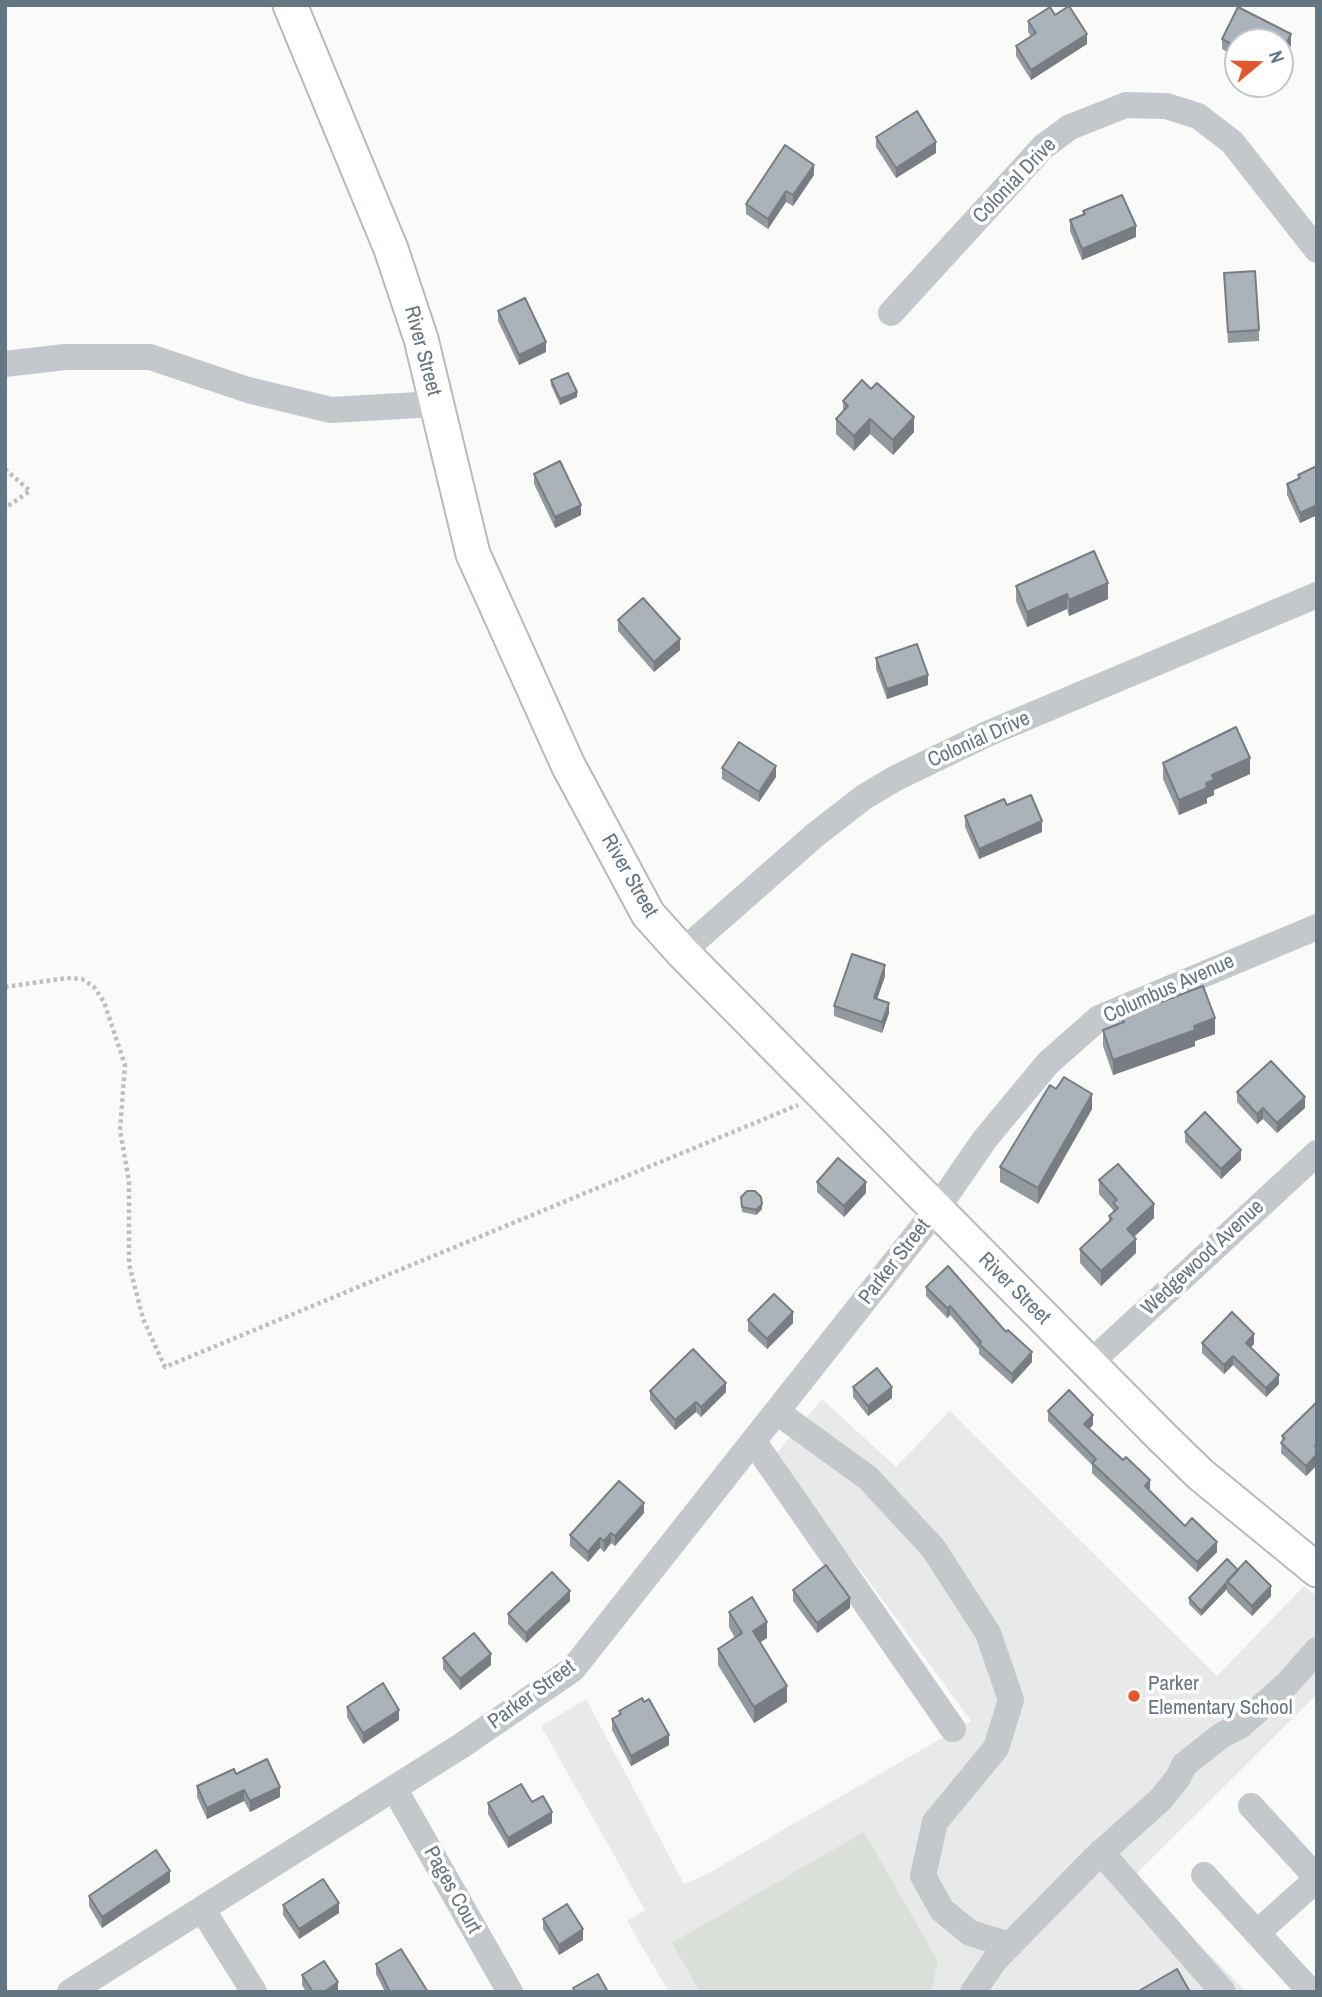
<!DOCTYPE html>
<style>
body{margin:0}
#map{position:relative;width:1322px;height:1997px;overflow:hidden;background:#fafaf8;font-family:"Archivo Narrow",sans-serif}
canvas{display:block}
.frame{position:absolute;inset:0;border:7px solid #657683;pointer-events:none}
.north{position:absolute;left:1224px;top:28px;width:70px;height:70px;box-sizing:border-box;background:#fff;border:2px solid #c1c8cd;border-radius:50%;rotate:71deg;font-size:19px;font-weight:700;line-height:28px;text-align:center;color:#657683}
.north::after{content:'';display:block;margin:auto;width:24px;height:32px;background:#e4572e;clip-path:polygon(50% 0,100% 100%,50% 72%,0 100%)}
</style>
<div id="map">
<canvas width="1322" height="1997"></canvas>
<div class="frame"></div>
<div class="north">N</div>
</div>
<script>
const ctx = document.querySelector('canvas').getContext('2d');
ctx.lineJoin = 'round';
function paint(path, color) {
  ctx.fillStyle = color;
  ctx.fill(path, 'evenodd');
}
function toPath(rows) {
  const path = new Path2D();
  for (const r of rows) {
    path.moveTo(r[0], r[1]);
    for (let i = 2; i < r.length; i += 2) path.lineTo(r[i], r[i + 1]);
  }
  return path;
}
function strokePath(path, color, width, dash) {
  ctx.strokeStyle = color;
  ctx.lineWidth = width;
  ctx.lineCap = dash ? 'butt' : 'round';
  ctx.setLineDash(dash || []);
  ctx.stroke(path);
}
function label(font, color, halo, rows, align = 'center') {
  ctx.font = font + ' "Archivo Narrow",sans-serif';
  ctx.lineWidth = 7;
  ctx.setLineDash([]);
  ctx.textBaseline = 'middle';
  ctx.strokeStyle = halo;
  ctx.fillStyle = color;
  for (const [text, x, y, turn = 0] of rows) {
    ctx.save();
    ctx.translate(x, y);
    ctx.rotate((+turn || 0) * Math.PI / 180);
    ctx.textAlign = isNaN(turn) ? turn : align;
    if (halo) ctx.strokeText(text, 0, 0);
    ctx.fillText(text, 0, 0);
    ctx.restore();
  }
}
paint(toPath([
 [822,1399,896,1467,950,1411,1217,1676,1304,1586,1317,1596,1317,1694,1132,1878,1247,1992,669,1992,627,1921,645,1910,541,1726,586,1699,684,1884,707,1874,971,1721,863,1573,771,1460]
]), '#e8e9e9');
paint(toPath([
 [864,1832,938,1961,931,1992,700,1992,672,1943]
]), '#dadfd7');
const major = toPath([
 [290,5,391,249,421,339,473,554,568,765,648,914,682,952,1163,1438,1200,1474,1317,1570]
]);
strokePath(major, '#b5babe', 37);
strokePath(toPath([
 [5,469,30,491,5,508],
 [5,987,67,978,82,979,94,987,104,1002,125,1065,120,1130,129,1181,129,1264,143,1319,165,1367,798,1105]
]), '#bbbfc2', 4.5, [3.5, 3.5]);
strokePath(toPath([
 [891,313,1043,147,1070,127,1126,105,1166,106,1198,116,1232,142,1317,250],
 [5,364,65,357,150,357,248,390,331,410,436,404],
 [682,952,815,835,864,797,896,778,987,734,1317,595],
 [1089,1364,1317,1153],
 [777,1412,868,1478,933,1548,988,1633,1011,1700,996,1748,935,1822,923,1876,942,1910,970,1933,1010,1945],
 [754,1442,953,1729],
 [394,1788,510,1992],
 [1251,1806,1317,1878],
 [1101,1852,1223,1992],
 [1204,1875,1311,1992],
 [202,1909,254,1992],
 [1257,1933,1317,1879],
 [70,1992,461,1746,573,1669,936,1210,985,1139,1048,1063,1099,1018,1317,927],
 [973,1992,995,1960,1093,1860,1160,1800,1178,1778,1184,1765,1222,1735,1240,1726,1287,1684,1317,1650]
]), '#c3c8cc', 26);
strokePath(major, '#fff', 33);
paint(toPath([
 [1238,7,1291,34,1291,45,1280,67,1280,42,1238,42,1238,58,1222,49,1222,39],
 [1055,15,1087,44,1031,80,1016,56,1016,46,1031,36,1028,32,1028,21],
 [876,137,936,153,896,178,876,147],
 [814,175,793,206,786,202,768,229,746,214,746,204],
 [1083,211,1136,237,1082,260,1070,231,1070,220,1083,215],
 [1224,273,1259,330,1259,341,1228,343],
 [498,311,546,352,519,365,498,321],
 [551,380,577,397,560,405,551,385],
 [843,401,914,432,893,455,870,434,854,451,836,434,836,419,843,411],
 [1317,466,1317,515,1300,523,1287,495,1287,484,1298,479,1298,475],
 [534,474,581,515,555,528,534,484],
 [1016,586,1108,599,1069,616,1067,609,1027,627,1016,601],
 [618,620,680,650,654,672,618,631],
 [876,658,928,685,887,699,876,669],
 [1163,763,1250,774,1214,790,1214,795,1207,798,1207,803,1179,815,1163,779],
 [722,768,776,777,759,802,722,779],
 [1007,805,1042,832,979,859,965,827,965,816],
 [885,976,877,999,889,1013,882,1033,834,1016,834,1006],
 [1122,1017,1215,1034,1195,1041,1195,1046,1113,1075,1103,1046,1103,1030,1122,1023],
 [1056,1089,1092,1109,1038,1204,1000,1182,1000,1167],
 [1237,1092,1305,1108,1277,1133,1263,1119,1257,1124,1237,1102],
 [1185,1132,1241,1160,1221,1179,1185,1142],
 [1099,1180,1154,1218,1134,1237,1136,1253,1101,1286,1080,1263,1080,1249,1109,1223,1109,1216,1113,1212,1113,1210,1099,1194],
 [817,1182,866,1193,844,1217,817,1192],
 [741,1197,762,1209,756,1215,742,1212],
 [926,1287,1032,1362,1012,1384,979,1354,979,1349,950,1315,947,1318,926,1296],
 [748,1320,793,1323,767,1349,748,1331],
 [1202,1343,1254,1344,1250,1348,1279,1384,1266,1397,1233,1365,1224,1374,1202,1353],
 [853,1387,892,1398,868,1416,853,1397],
 [650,1391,726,1392,701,1417,696,1412,675,1430,650,1400],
 [1317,1402,1317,1465,1306,1476,1281,1453,1282,1436],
 [1048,1411,1093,1425,1089,1429,1185,1526,1217,1552,1197,1572,1092,1473,1092,1465,1048,1421],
 [644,1513,615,1546,611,1543,604,1552,600,1548,588,1562,570,1546,570,1535],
 [1238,1570,1271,1596,1252,1616,1227,1592,1227,1589,1201,1616,1189,1604,1189,1598],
 [793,1590,850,1608,817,1633,793,1601],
 [570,1601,526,1643,508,1624,508,1614],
 [729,1612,767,1638,760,1642,787,1702,754,1723,718,1665,718,1649,735,1638,729,1627],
 [443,1658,491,1665,460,1690,443,1669],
 [347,1707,399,1720,363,1744,347,1717],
 [619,1711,669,1745,631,1766,612,1730,612,1719,619,1715],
 [236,1774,280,1797,250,1812,244,1801,207,1819,197,1797,197,1786],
 [532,1802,552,1823,508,1848,488,1814,488,1803],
 [170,1882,102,1928,89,1906,89,1896],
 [283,1905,339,1913,299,1939,283,1915],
 [543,1919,583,1940,559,1955,543,1929],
 [376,1964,428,1992,385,1992,376,1974],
 [302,1975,338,1992,306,1992,302,1985]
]), '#929a9f');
paint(toPath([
 [1087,34,1087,44,1031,80,1031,70],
 [1291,34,1291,45,1280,67,1280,56],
 [936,142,936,153,896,178,896,168],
 [814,165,814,175,793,206,793,195],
 [786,191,786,202,768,229,768,219],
 [1136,226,1136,237,1082,260,1082,249],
 [546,342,546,352,519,365,519,355],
 [577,392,577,397,560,405,560,399],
 [914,417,914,432,893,455,893,440],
 [870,419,870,434,854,451,854,436],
 [581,505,581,515,555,528,555,517],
 [1317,505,1317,515,1300,523,1300,513],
 [1108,583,1108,599,1069,616,1069,600],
 [1067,594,1067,609,1027,627,1027,612],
 [680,639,680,650,654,672,654,662],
 [928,675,928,685,887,699,887,689],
 [1250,758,1250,774,1214,790,1214,795,1207,798,1207,803,1179,815,1179,800,1212,775],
 [776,766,776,777,759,802,759,792],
 [1042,821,1042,832,979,859,979,849],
 [885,965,885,976,874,1008,874,998],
 [889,1003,889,1013,882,1033,882,1022],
 [1215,1018,1215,1034,1195,1041,1195,1046,1113,1075,1113,1060,1194,1026],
 [1092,1094,1092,1109,1038,1204,1038,1188],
 [1305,1097,1305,1108,1277,1133,1277,1123],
 [1263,1108,1263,1119,1257,1124,1257,1114],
 [1241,1150,1241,1160,1221,1179,1221,1169],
 [866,1182,866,1193,844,1217,844,1206],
 [762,1204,762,1209,756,1215,756,1210],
 [1154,1204,1154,1218,1127,1243,1127,1229],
 [1136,1239,1136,1253,1101,1286,1101,1271],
 [950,1306,950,1315,947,1318,947,1308],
 [793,1312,793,1323,767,1349,767,1339],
 [1254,1334,1254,1344,1246,1352,1246,1343],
 [1032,1352,1032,1362,1012,1384,1012,1374],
 [1233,1356,1233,1365,1224,1374,1224,1365],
 [1279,1375,1279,1384,1266,1397,1266,1388],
 [726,1383,726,1392,701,1417,701,1407],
 [892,1387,892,1398,868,1416,868,1406],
 [696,1402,696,1412,675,1430,675,1420],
 [1093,1415,1093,1425,1084,1434,1084,1424],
 [1317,1444,1317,1465,1306,1476,1306,1466],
 [1150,1480,1150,1490,1145,1496,1145,1486],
 [644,1503,644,1513,615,1546,615,1536],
 [611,1533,611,1543,604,1552,604,1541],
 [600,1538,600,1548,588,1562,588,1552],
 [1217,1542,1217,1552,1197,1572,1197,1562],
 [1227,1583,1227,1589,1201,1616,1201,1611],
 [1271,1586,1271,1596,1252,1616,1252,1606],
 [570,1591,570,1601,526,1643,526,1633],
 [850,1598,850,1608,817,1633,817,1623],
 [767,1622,767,1638,753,1647,753,1631],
 [491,1654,491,1665,460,1690,460,1679],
 [787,1686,787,1702,754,1723,754,1707],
 [399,1710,399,1720,363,1744,363,1733],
 [669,1735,669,1745,631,1766,631,1756],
 [280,1787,280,1797,250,1812,250,1801],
 [244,1790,244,1801,207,1819,207,1808],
 [552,1812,552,1823,508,1848,508,1838],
 [170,1871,170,1882,102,1928,102,1917],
 [339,1903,339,1913,299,1939,299,1929],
 [583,1929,583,1940,559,1955,559,1945],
 [338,1982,338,1992,324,1992]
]), '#777d82');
const building = toPath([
 [1069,6,1087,34,1031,70,1016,46,1036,33,1028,21,1050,7,1055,15,1069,6],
 [1238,7,1291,34,1280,56,1280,42,1238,42,1238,47,1222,39,1238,7],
 [917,111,936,142,896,168,876,137,917,111],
 [785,145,814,165,793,195,786,191,768,219,746,204,785,145],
 [1122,195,1136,226,1082,249,1070,220,1085,214,1083,211,1122,195],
 [1255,271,1259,330,1228,332,1224,273,1255,271],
 [525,298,546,342,519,355,498,311,525,298],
 [568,373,577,392,560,399,551,380,568,373],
 [862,380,871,389,877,383,914,417,893,440,870,419,854,436,836,419,848,406,843,401,862,380],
 [560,461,581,505,555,517,534,474,560,461],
 [1317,466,1317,505,1300,513,1287,484,1300,478,1298,475,1317,466],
 [1094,551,1108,583,1069,600,1067,594,1027,612,1016,586,1094,551],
 [643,598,680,639,654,662,618,620,643,598],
 [917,644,928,675,887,689,876,658,917,644],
 [1236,727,1250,758,1212,775,1214,780,1206,783,1207,788,1179,800,1163,763,1236,727],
 [739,742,776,766,759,792,722,768,739,742],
 [1031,795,1042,821,979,849,965,816,1004,799,1007,805,1031,795],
 [852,954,885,965,874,998,889,1003,882,1022,834,1006,852,954],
 [1203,986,1215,1018,1194,1026,1195,1030,1113,1060,1103,1030,1124,1022,1122,1017,1203,986],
 [1271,1061,1305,1097,1277,1123,1263,1108,1257,1114,1237,1092,1271,1061],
 [1064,1077,1092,1094,1038,1188,1000,1167,1050,1085,1056,1089,1064,1077],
 [1205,1112,1241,1150,1221,1169,1185,1132,1205,1112],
 [838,1158,866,1182,844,1206,817,1182,838,1158],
 [1118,1164,1154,1204,1127,1229,1136,1239,1101,1271,1080,1249,1112,1219,1109,1216,1118,1208,1113,1203,1117,1200,1099,1180,1118,1164],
 [747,1191,755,1191,761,1197,762,1204,756,1210,742,1207,741,1197,747,1191],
 [948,1266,1006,1332,1008,1330,1032,1352,1012,1374,979,1344,981,1342,950,1306,947,1308,926,1287,948,1266],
 [774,1294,793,1312,767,1339,748,1320,774,1294],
 [1232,1312,1254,1334,1246,1343,1279,1375,1266,1388,1233,1356,1224,1365,1202,1343,1232,1312],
 [693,1349,726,1383,701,1407,696,1402,675,1420,650,1391,693,1349],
 [877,1368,892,1387,868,1406,853,1387,877,1368],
 [1069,1390,1093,1415,1084,1424,1123,1460,1126,1457,1150,1480,1145,1486,1185,1526,1192,1518,1217,1542,1197,1562,1092,1463,1096,1459,1048,1411,1069,1390],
 [1317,1402,1317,1444,1315,1446,1317,1447,1317,1454,1306,1466,1281,1443,1285,1438,1282,1436,1317,1402],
 [619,1481,644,1503,615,1536,611,1533,604,1541,600,1538,588,1552,570,1535,619,1481],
 [1227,1559,1238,1570,1201,1611,1189,1598,1227,1559],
 [1246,1561,1271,1586,1252,1606,1227,1581,1246,1561],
 [826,1565,850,1598,817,1623,793,1590,826,1565],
 [552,1572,570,1591,526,1633,508,1614,552,1572],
 [752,1597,767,1622,753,1631,787,1686,754,1707,718,1649,742,1633,729,1612,752,1597],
 [474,1633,491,1654,460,1679,443,1658,474,1633],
 [383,1683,399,1710,363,1733,347,1707,383,1683],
 [642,1698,644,1702,649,1699,669,1735,631,1756,612,1719,621,1714,619,1711,642,1698],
 [267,1759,280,1787,250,1801,244,1790,207,1808,197,1786,234,1769,236,1774,267,1759],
 [521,1784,532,1802,543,1796,552,1812,508,1838,488,1803,521,1784],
 [156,1850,170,1871,102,1917,89,1896,156,1850],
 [323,1879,339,1903,299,1929,283,1905,323,1879],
 [567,1904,583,1929,559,1945,543,1919,567,1904],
 [401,1949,428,1992,390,1992,376,1964,401,1949],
 [324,1961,338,1982,324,1992,313,1992,302,1975,324,1961],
 [1177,1969,1190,1992,1137,1992,1177,1969],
 [598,1974,608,1992,575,1992,573,1988,598,1974]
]);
paint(building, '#aab3b9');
strokePath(building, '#777d82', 2);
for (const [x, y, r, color] of [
 [1134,1696,7,"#e4572e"]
]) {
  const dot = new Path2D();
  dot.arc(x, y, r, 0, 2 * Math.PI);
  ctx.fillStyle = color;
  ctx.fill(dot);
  strokePath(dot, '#fff', 2.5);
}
label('21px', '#657683', '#fff', [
 ["Colonial Drive",1015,181,-46],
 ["River Street",422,351,75],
 ["Colonial Drive",979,740,-24],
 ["River Street",629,876,60],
 ["Columbus Avenue",1169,989,-24],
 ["Wedgewood Avenue",1203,1258,-43],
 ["Parker Street",895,1262,-52],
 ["River Street",1014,1289,45],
 ["Parker Street",532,1695,-36],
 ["Pages Court",452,1890,61]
]);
label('21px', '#657683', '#fff', [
 ["Parker",1148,1684],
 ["Elementary School",1148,1708]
], 'left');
</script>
